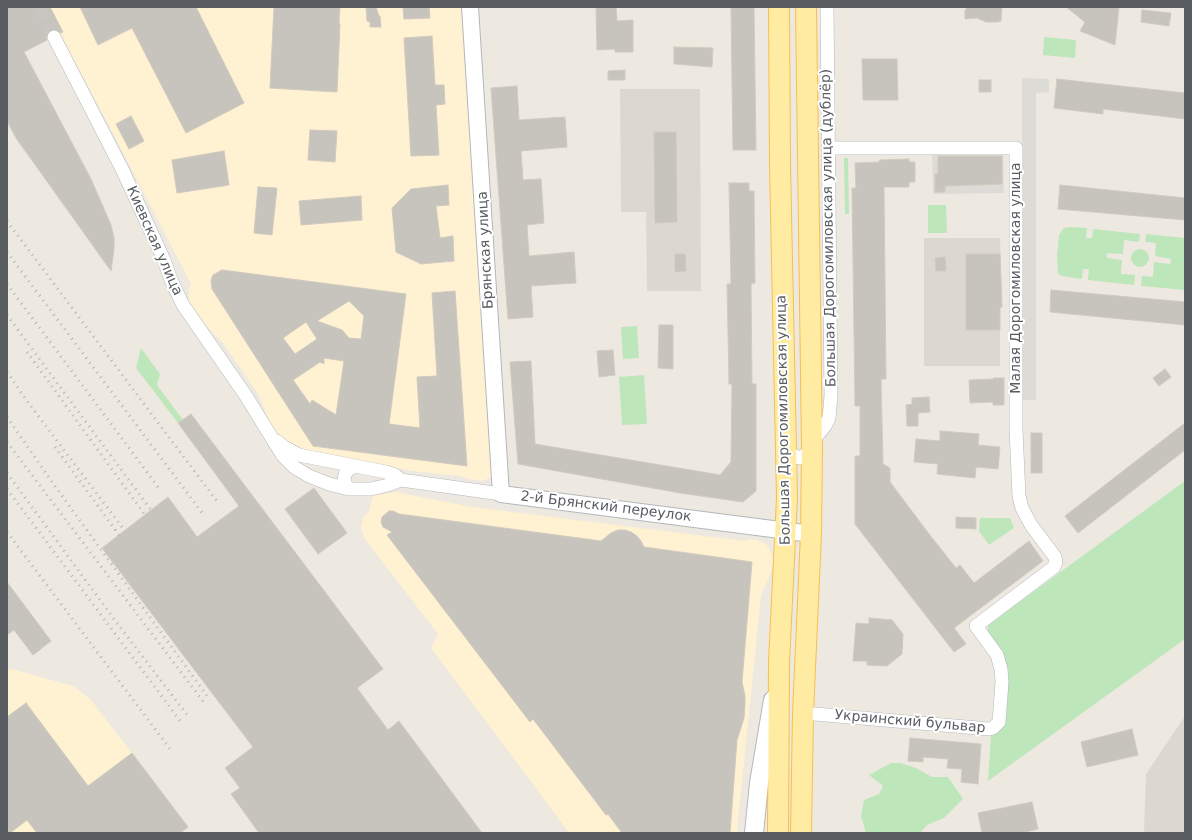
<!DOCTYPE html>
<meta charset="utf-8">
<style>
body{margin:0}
#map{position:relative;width:1192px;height:840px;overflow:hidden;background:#ede9e0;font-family:"DejaVu Sans",sans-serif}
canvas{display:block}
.frame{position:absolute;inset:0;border:8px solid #595d62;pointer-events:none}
</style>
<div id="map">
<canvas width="1192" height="840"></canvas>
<div class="frame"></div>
</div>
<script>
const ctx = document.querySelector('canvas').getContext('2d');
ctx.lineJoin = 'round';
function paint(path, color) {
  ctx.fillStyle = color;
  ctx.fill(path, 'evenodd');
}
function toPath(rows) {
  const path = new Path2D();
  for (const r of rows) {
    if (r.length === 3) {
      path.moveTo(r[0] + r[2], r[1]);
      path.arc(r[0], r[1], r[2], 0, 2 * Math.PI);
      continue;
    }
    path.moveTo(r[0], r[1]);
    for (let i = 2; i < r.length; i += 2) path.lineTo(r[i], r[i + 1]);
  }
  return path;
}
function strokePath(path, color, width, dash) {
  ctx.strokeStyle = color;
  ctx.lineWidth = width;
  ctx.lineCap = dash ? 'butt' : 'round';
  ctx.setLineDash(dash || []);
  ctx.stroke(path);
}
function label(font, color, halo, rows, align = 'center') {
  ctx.font = font + ' "DejaVu Sans",sans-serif';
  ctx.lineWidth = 4;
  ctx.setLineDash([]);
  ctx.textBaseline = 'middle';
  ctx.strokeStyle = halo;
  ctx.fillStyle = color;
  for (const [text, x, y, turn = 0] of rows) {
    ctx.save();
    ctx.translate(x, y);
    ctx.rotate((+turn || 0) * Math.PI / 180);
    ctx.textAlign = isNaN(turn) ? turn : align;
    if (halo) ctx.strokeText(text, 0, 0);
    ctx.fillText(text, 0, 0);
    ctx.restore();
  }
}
paint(toPath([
 [46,7,466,7,492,477,482,481,468,479,459,476,413,471,359,462,299,451,282,441,271,424,258,394,223,343,198,318,192,310,189,300,189,289,191,284,116,139],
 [396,492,472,507,744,541,749,539,758,540,766,544,771,552,773,561,771,573,761,595,737,830,740,833,569,833,533,784,431,648,438,634,365,539,361,529,362,522,365,515,369,512,373,495],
 [7,669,15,670,73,686,90,699,132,753,98,779,139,833,7,833]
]), '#fff2d2');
paint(toPath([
 [1022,78,1049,79,1049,92,1036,93,1036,400,1023,400],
 [932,150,1003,150,1004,193,933,194]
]), '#dddbd5');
paint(toPath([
 [620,89,700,89,701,291,647,291,646,212,621,212],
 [924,238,1000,238,1002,307,1000,307,1000,366,924,366],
 [1185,716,1185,833,1144,833,1146,774]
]), '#ddd8cf');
paint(toPath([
 [1044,37,1076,40,1075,58,1043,55],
 [844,158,848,158,849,214,845,214],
 [928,205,946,205,947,233,928,233],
 [1070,227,1087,228,1086,238,1092,238,1093,229,1140,234,1139,242,1124,240,1123,254,1107,253,1107,258,1122,260,1121,274,1135,275,1134,285,1088,280,1089,269,1083,269,1082,279,1062,276,1058,274,1057,257,1059,235,1064,228],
 [1146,234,1185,238,1185,290,1141,286,1142,276,1153,277,1154,262,1170,264,1171,259,1155,256,1156,243,1145,242],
 [1140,258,9],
 [637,326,639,358,623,359,621,327],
 [141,348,160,374,157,385,183,420,178,423,136,368],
 [644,375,647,424,622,425,619,377],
 [1185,481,1185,639,988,781,991,735,1004,725,1007,672,988,635,988,625],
 [980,518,1010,518,1014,528,989,545,979,531],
 [891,763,900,763,916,768,932,777,948,777,963,799,944,818,927,825,920,833,866,833,861,816,864,800,879,794,883,786,869,775]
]), '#bde6ba');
const building = toPath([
 [7,7,50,7,63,32,61,33,55,29,50,30,46,36,47,40,24,52,91,179,111,225,114,238,114,249,111,271,16,138,7,121,7,7],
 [80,7,196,7,244,103,186,133,132,28,98,45,80,7],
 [274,7,340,7,339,23,340,24,337,92,270,88,274,7],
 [366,7,376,7,379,16,380,16,381,27,370,27,370,22,367,21,366,7],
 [403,7,429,7,430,18,404,19,403,7],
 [596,7,616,7,617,21,633,20,633,52,615,52,615,49,597,50,596,7],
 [731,7,754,7,756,150,733,150,731,7],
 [968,7,1002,7,1001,21,997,22,986,22,977,18,965,19,965,10,968,7],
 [1066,7,1119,7,1115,45,1080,31,1085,22,1066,7],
 [1142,10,1171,13,1169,26,1141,22,1142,10],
 [432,36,435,85,444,85,445,104,436,105,439,155,411,156,404,38,432,36],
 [674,47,713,48,712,67,674,64,674,47],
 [862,59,897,59,898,100,863,100,862,59],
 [625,70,625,80,608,80,608,71,625,70],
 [1057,79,1185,93,1185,119,1103,109,1103,114,1054,108,1057,79],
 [979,80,991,80,991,92,979,92,979,80],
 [517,86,519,120,565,117,567,147,521,151,523,180,541,179,544,223,527,225,529,256,574,252,576,283,531,286,533,317,508,319,491,88,517,86],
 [131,116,144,141,129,149,116,124,131,116],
 [310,130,337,131,335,162,308,160,310,130],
 [654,132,676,132,677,222,655,223,654,132],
 [224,151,229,185,177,193,172,160,224,151],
 [938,156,1002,156,1002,184,945,186,945,192,935,192,935,174,938,174,938,156],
 [909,159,909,162,915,162,915,182,909,182,909,187,884,187,886,379,881,379,883,464,890,468,890,482,929,534,956,568,960,565,974,583,1029,541,1043,561,954,628,966,644,954,652,855,524,855,456,860,456,860,406,855,406,852,188,856,188,855,163,880,162,879,160,909,159],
 [729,183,749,183,749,191,754,191,755,283,751,284,752,384,756,384,756,491,743,502,680,493,518,464,510,362,531,361,535,444,720,475,731,462,732,384,729,384,727,284,731,284,729,183],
 [448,185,449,205,436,206,440,238,453,236,454,261,421,264,396,252,392,208,411,189,448,185],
 [1060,185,1185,198,1185,220,1058,209,1060,185],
 [258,187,277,188,272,235,254,233,258,187],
 [361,196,362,220,301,225,299,201,361,196],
 [675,254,685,254,686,271,675,272,675,254],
 [966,254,1000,254,1002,307,1000,307,1000,330,966,330,966,254],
 [945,257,946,271,936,271,935,258,945,257],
 [222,270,406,294,389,424,420,428,417,377,437,376,432,293,455,291,467,466,313,446,212,289,211,280,213,275,222,270],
 [349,301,364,316,361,339,349,338,342,330,317,321,349,301],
 [306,322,317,339,295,354,283,338,306,322],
 [324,358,344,361,336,415,312,400,310,404,293,380,320,362,324,364,324,358],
 [1051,290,1185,302,1185,325,1050,312,1051,290],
 [659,325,673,325,673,369,658,368,659,325],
 [613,350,615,375,599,377,597,351,613,350],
 [1165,369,1171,377,1159,386,1153,378,1165,369],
 [994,378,1004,378,1004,405,993,405,993,402,970,403,969,380,994,379,994,378],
 [929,397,930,412,918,413,918,426,907,426,906,405,912,404,912,398,929,397],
 [191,414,383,669,357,688,388,730,399,721,482,833,259,833,231,794,240,788,225,768,253,747,102,548,168,497,197,537,239,506,178,423,191,414],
 [1185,423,1185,450,1078,533,1065,516,1185,423],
 [940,431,979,434,978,445,1000,447,998,469,976,467,975,478,937,474,938,464,914,462,916,439,940,441,940,431],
 [1031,433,1042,433,1042,473,1031,473,1031,433],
 [314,488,347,533,318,554,285,509,314,488],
 [389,511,393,511,399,514,601,541,611,533,618,530,625,530,631,532,637,536,641,541,644,547,752,562,742,682,745,696,745,704,744,718,737,740,730,833,622,833,608,814,606,815,533,719,530,722,387,535,392,532,383,527,381,522,382,517,389,511],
 [956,517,976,518,976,529,956,528,956,517],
 [7,582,51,641,33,655,14,630,7,635,7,582],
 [869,618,892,620,903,634,902,654,887,666,867,665,867,661,853,661,856,623,869,624,869,618],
 [26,703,88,786,132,753,188,827,180,833,37,833,27,820,10,833,7,833,7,717,26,703],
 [1132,729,1138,755,1087,767,1081,742,1132,729],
 [910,738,981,744,978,784,961,782,962,769,947,768,948,759,923,757,923,762,908,761,910,738],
 [1032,802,1038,829,1021,833,982,833,978,813,1032,802]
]);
paint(building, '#c7c3bd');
strokePath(building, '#d1cabe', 1);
strokePath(toPath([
 [39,7,54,37]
]), '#c8c6c0', 13, [13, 6]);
const minor = toPath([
 [54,37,122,169,164,260,171,280,183,305,246,396,283,456,294,467,309,476,329,484,349,489,371,489,388,485,401,480,501,494],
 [277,441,284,447,299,455,386,472,395,475,401,480],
 [812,442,825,426,829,418,831,396,827,7],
 [787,445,791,454,799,458,808,454,812,449],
 [349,489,346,485,344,480,345,474,348,470,353,467,358,467],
 [803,713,989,729,993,728,999,722,1002,682,1001,669,997,655,976,626,1054,567,1056,562,1055,557,1031,525,1022,508,1019,496,1016,429,1016,148,829,148]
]);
const tertiary = toPath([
 [470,7,501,494,811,534]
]);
const secondary = toPath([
 [754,833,759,783,773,700]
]);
const primary = toPath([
 [778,833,779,662,787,498,780,165,779,7],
 [801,833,803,713,811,534,812,449,806,7]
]);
strokePath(minor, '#b3b7bb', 14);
strokePath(tertiary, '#b3b7bb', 18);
strokePath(secondary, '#b4b8be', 20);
strokePath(primary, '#f7be4f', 22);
strokePath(minor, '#fff', 13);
strokePath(tertiary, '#fff', 16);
strokePath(secondary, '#fff', 18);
strokePath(primary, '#ffeba2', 20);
strokePath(toPath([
 [7,221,219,504],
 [7,252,203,514],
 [7,284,161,491],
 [7,315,151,510],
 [27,352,145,515],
 [7,372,27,401,125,531],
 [7,417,52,482,210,700],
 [7,442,205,704],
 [55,447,119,535],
 [7,473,114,619,188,716],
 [7,489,181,722],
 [7,532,170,749]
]), '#b2b3b3', 3, [1, 5]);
label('14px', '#595d62', '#fff', [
 ["Большая Дорогомиловская улица (дублёр)",829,228,-91],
 ["Киевская улица",154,241,66],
 ["Брянская улица",486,250,-93],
 ["Малая Дорогомиловская улица",1016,278,-90],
 ["Большая Дорогомиловская улица",784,420,-91],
 ["2-й Брянский переулок",606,507,7],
 ["Украинский бульвар",910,722,5]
]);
</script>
